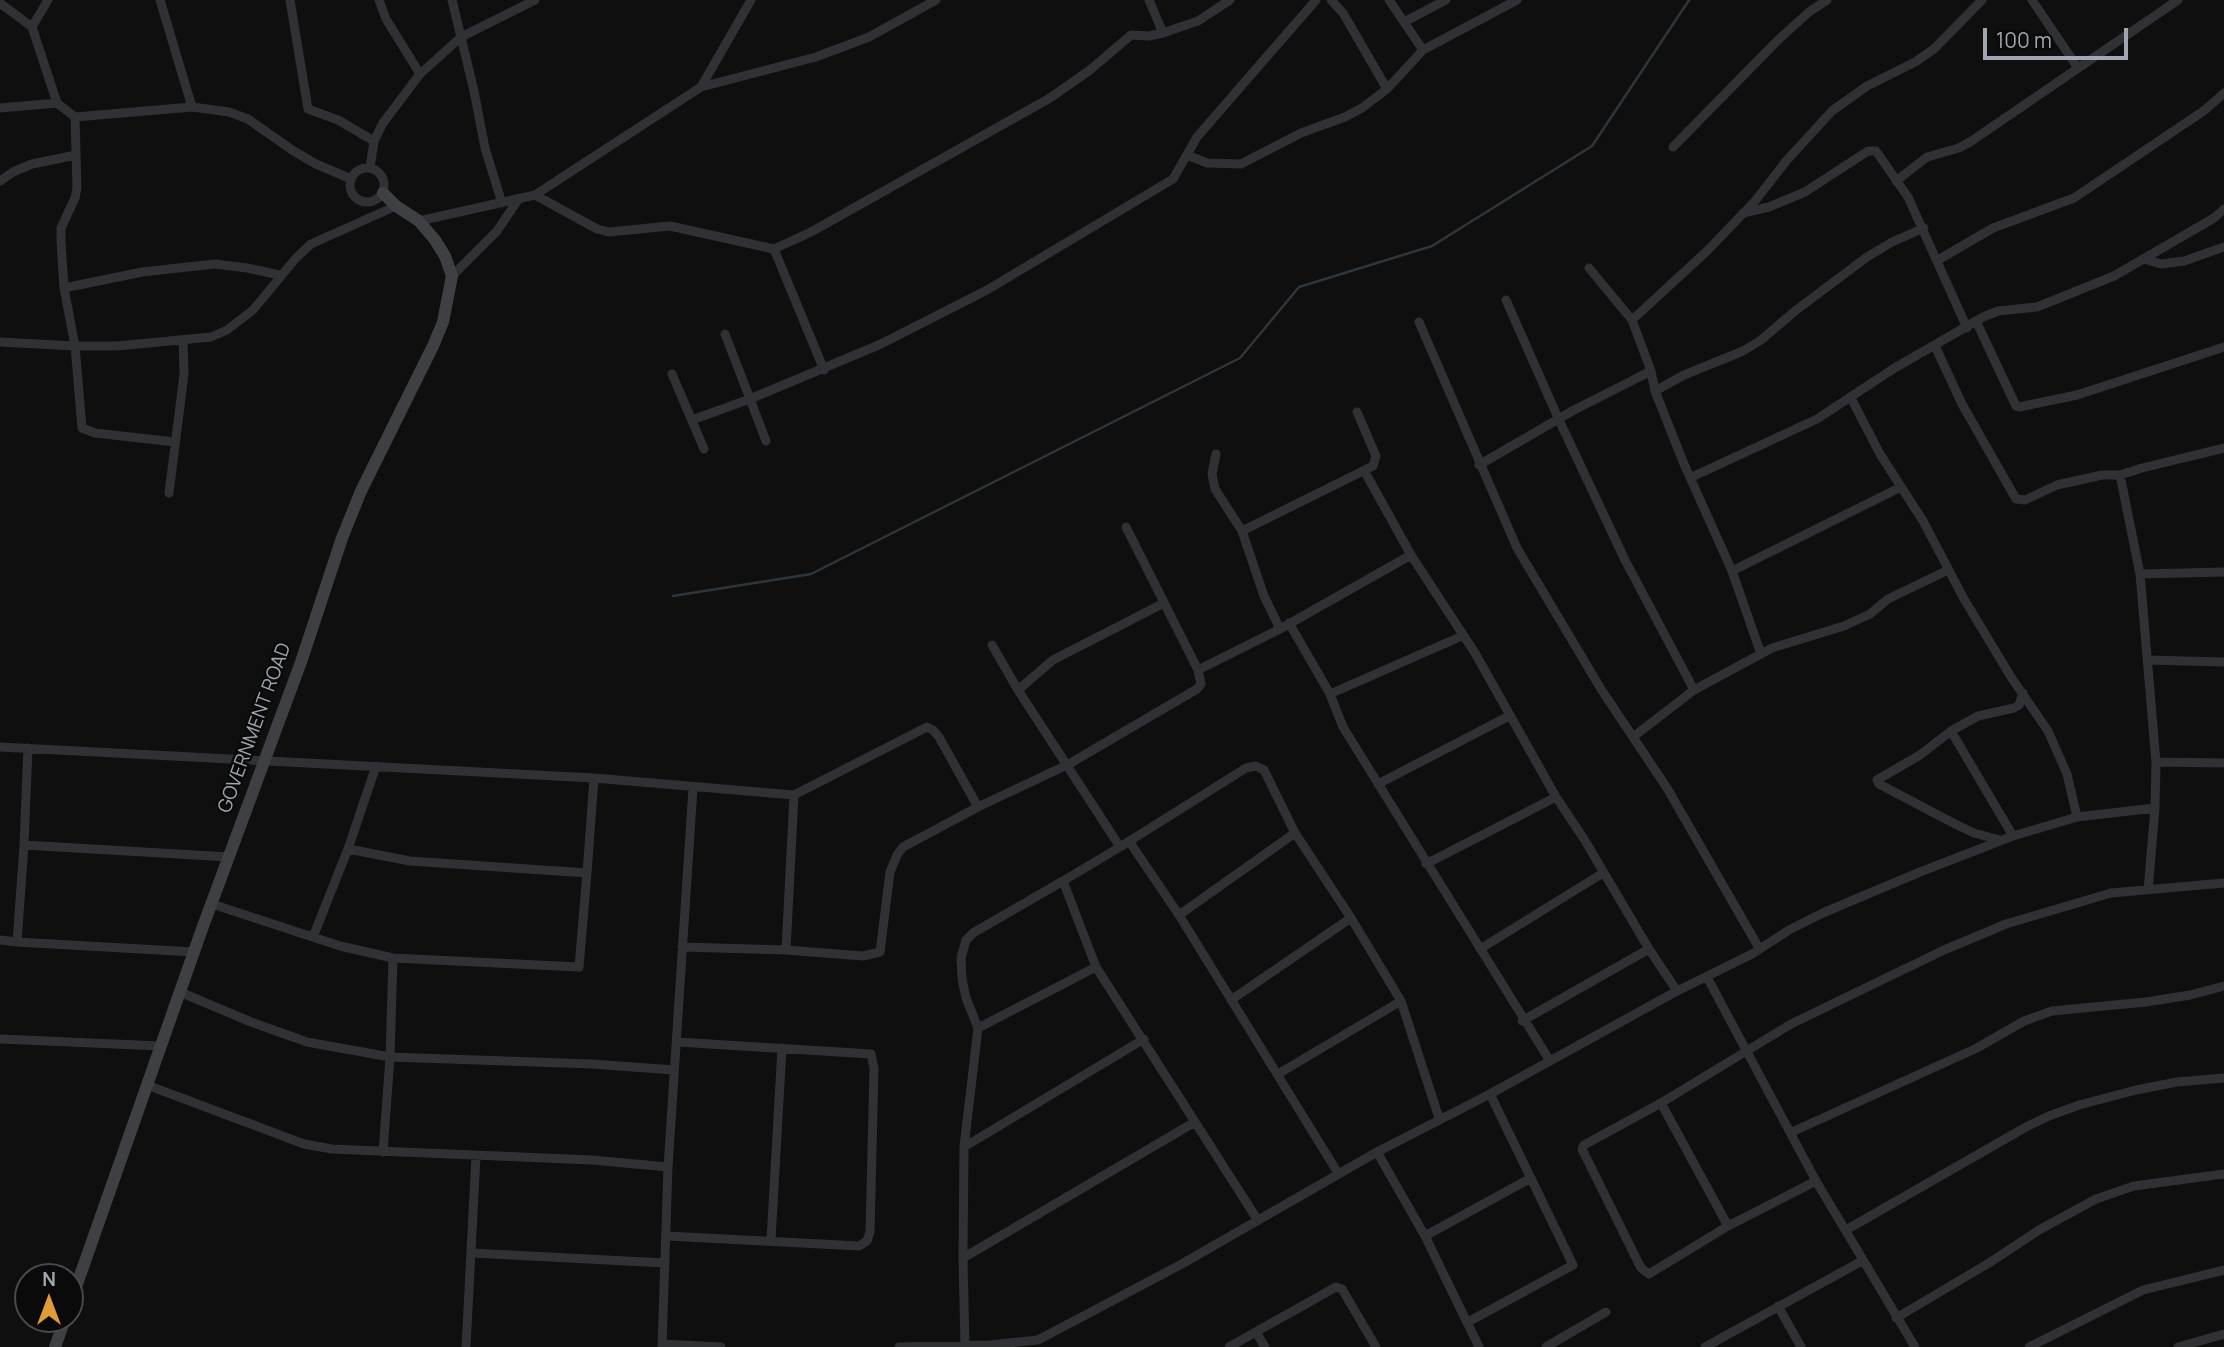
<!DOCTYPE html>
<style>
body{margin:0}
#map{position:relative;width:2224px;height:1347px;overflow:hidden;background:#0f0f10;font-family:Manrope,sans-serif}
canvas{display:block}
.north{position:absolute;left:14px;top:1263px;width:70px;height:70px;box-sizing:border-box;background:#0a0a0b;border:2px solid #46494d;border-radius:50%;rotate:0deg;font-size:19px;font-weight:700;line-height:28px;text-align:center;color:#a1a7b0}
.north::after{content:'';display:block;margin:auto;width:24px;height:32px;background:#df9d38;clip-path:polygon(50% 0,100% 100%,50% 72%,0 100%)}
.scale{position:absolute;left:1983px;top:28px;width:145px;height:32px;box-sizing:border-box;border:4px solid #a1a7b0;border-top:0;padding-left:9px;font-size:21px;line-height:24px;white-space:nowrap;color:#a1a7b0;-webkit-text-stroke:5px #0a0a0b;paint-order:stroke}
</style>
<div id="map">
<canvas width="2224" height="1347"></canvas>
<div class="north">N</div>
<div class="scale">100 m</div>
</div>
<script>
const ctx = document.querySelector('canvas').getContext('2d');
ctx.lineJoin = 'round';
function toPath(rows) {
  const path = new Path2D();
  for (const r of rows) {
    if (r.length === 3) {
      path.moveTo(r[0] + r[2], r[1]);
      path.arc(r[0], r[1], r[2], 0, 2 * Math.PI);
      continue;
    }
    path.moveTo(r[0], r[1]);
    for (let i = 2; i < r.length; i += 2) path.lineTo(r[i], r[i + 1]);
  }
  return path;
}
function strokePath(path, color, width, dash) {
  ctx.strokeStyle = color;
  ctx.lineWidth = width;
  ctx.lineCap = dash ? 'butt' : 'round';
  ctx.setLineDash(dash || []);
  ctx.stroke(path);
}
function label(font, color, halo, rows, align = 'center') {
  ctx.font = font + ' Manrope,sans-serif';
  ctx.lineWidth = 5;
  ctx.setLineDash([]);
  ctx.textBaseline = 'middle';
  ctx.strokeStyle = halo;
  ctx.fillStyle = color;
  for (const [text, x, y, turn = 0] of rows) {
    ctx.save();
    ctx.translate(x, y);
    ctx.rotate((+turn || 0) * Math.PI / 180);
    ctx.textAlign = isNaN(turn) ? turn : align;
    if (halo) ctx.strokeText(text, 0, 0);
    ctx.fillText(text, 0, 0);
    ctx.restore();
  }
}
strokePath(toPath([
 [673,596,811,574,1240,358,1299,287,1432,246,1592,146,1689,0]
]), '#2e363b', 2.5);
strokePath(toPath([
 [160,0,192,107],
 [290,0,308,109,338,120,374,141],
 [379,0,386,19,420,74],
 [452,0,474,91,485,148,502,203],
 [1331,0,1343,13,1387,89],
 [1389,0,1423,50],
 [2032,0,2078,68],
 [0,3,32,27,57,103],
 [1404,22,1446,0],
 [32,27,48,0],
 [1163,33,1198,21,1230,0],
 [701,87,816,57,869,37,936,0],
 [0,108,57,103,75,117,192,107,229,112,248,119,292,150,316,164,351,179],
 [75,117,77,188,75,198,61,228,61,242,64,288,75,346,82,428,95,433,175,442],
 [1673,147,1778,40,1809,12,1827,0],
 [1187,155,1207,163,1241,164,1301,133,1345,117,1362,108,1387,89,1423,50,1517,0],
 [367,185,17],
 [370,168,374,141,383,123,420,74,461,37,535,0],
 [0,181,13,172,32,164,76,155],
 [1896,181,1927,157,1959,148,1970,142,2178,0],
 [535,195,597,229,609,232,670,226,774,249,811,232,1050,98,1090,70,1131,35,1149,36,1163,33,1149,0],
 [1743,213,1769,207,1805,192,1868,151,1876,151,1908,197,1967,328],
 [419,221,535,195,701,87,751,0],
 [774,249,824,370],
 [2144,259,2161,264,2184,261,2224,247],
 [1938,260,1993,228,2074,198,2205,110,2224,93],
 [1589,268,1632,320,1651,371,1655,391,1684,464,1732,571,1761,654],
 [452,276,497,231,518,200],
 [64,288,142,272,215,264,247,268,280,275],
 [1506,300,1559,420,1625,560,1694,690],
 [1632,320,1707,251,1755,201,1787,160,1832,111,1867,86,1915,62,1934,49,1982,0],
 [1976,321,2016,406,2019,407,2077,395,2224,347],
 [1419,322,1517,548,1601,689,1667,788,1759,948],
 [725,334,750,399,881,344,987,290,1173,179,1197,137,1316,0],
 [0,342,75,346,117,346,211,337,227,330,253,310,296,258,311,244,396,206],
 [1935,346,1962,404,2016,499,2025,500,2057,485,2102,475,2120,475,2142,468,2224,448],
 [672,374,704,449],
 [1655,391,1684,375,1743,351,1761,340,1795,311,1867,257,1892,242,1924,228],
 [1851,398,1880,454,1923,521,1964,599,2011,677,2048,731,2067,774,2077,817],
 [692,420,750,399,766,441],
 [1216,454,1212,474,1215,489,1242,531],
 [1479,465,1574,410,1651,371],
 [1365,472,1411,555,1475,653,1556,797,1584,839,1649,949,1677,991],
 [2120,475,2140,574,2156,762,2155,808,2148,890],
 [1692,477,1817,419,1893,369,1983,317,1998,311,2037,307,2114,276,2214,218,2224,209],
 [169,493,184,374,183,340],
 [1732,571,1901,487],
 [2140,574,2224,572],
 [1289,623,1330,694,1343,727,1550,1061],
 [1280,629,1264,596,1242,531,1373,466,1376,456,1357,412],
 [992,645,1018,690,1120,847,1246,768,1256,766,1264,770,1295,833,1351,918,1401,1001,1439,1118],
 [2148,660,2224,662],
 [1198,670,1280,629,1411,555],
 [1018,690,1053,660,1164,603],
 [1330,694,1462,636],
 [1951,731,2013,836],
 [1633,737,1694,690,1772,648,1844,626,1870,614,1888,599,1948,570],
 [0,747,594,778,794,795,927,727,933,730,939,737,978,807],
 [28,748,24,845,17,942,194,952],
 [2156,762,2224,763],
 [1378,784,1509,716],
 [2000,840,1974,833,1955,824,1879,784,1877,780,1920,755,1951,731,1978,716,2014,708,2019,705,2023,693],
 [1129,841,1179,915,1338,1173],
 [24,845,229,857],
 [1120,847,1063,881,1096,967,1257,1219],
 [348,849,410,861,587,873,594,778],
 [1426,864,1556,797],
 [212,904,340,946,393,958,579,967,587,873],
 [1179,915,1295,833],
 [313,937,348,849,376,766],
 [0,940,17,942],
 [682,947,786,950,863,956,880,952,890,872,897,855,903,847,978,807,1069,764,1197,689,1201,684,1198,670,1126,527],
 [1480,949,1603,873],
 [786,950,794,795],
 [1707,977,1816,1181,1915,1347],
 [180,992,251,1022,307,1042,390,1057,592,1064,674,1070],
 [1231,1000,1351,918],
 [1522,1021,1649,949],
 [978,1028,966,998,962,979,961,958,966,940,973,933,1063,881],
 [0,1039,160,1046],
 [1278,1074,1401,1001],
 [147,1085,304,1144,332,1149,592,1160,668,1167],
 [1661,1103,1728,1226],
 [1792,1132,1977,1048,2024,1021,2052,1011,2146,1002,2190,995,2224,986],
 [964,1147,1144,1039],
 [383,1152,390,1057,393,958],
 [1377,1152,1425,1236,1479,1347],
 [1816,1181,1728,1226,1649,1274,1641,1268,1582,1149,1584,1145,1661,1103,1791,1024,1944,950,2006,924,2111,893,2224,883],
 [1846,1230,2026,1127,2049,1116,2079,1105,2136,1090,2177,1082,2224,1078],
 [667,1236,859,1246,867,1241,870,1232,874,1068,871,1054,677,1042],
 [1425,1236,1531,1178],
 [771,1240,782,1048],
 [472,1253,665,1263],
 [963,1258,1195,1122],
 [1778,1306,1801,1347],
 [1896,1318,1989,1263,2039,1230,2096,1199,2134,1186,2224,1174],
 [1468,1322,1573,1265,1490,1094],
 [1256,1332,1265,1347],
 [662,1344,721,1347],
 [965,1346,963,1258,964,1147,978,1028,1096,967],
 [466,1347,476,1156],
 [662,1347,668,1167,693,788],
 [899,1347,989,1345,1038,1340,1180,1265,1377,1152,1490,1094,1677,991,1752,954,1789,930,1825,912,1920,872,2013,836,2077,817,2155,808],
 [1229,1347,1336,1287,1342,1289,1376,1347],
 [1546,1347,1606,1312],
 [1705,1347,1862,1261],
 [2029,1347,2143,1290,2224,1270],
 [2178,1347,2224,1334]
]), '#303135', 9);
strokePath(toPath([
 [70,1304,202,929,301,662,342,538,361,491,433,346,443,322,452,276,445,256,435,240,419,221,396,206,383,193],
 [55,1347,65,1319]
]), '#3f4044', 12);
label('19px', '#a1a7b0', '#0a0a0b', [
 ["GOVERNMENT ROAD",255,728,-70]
]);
</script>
